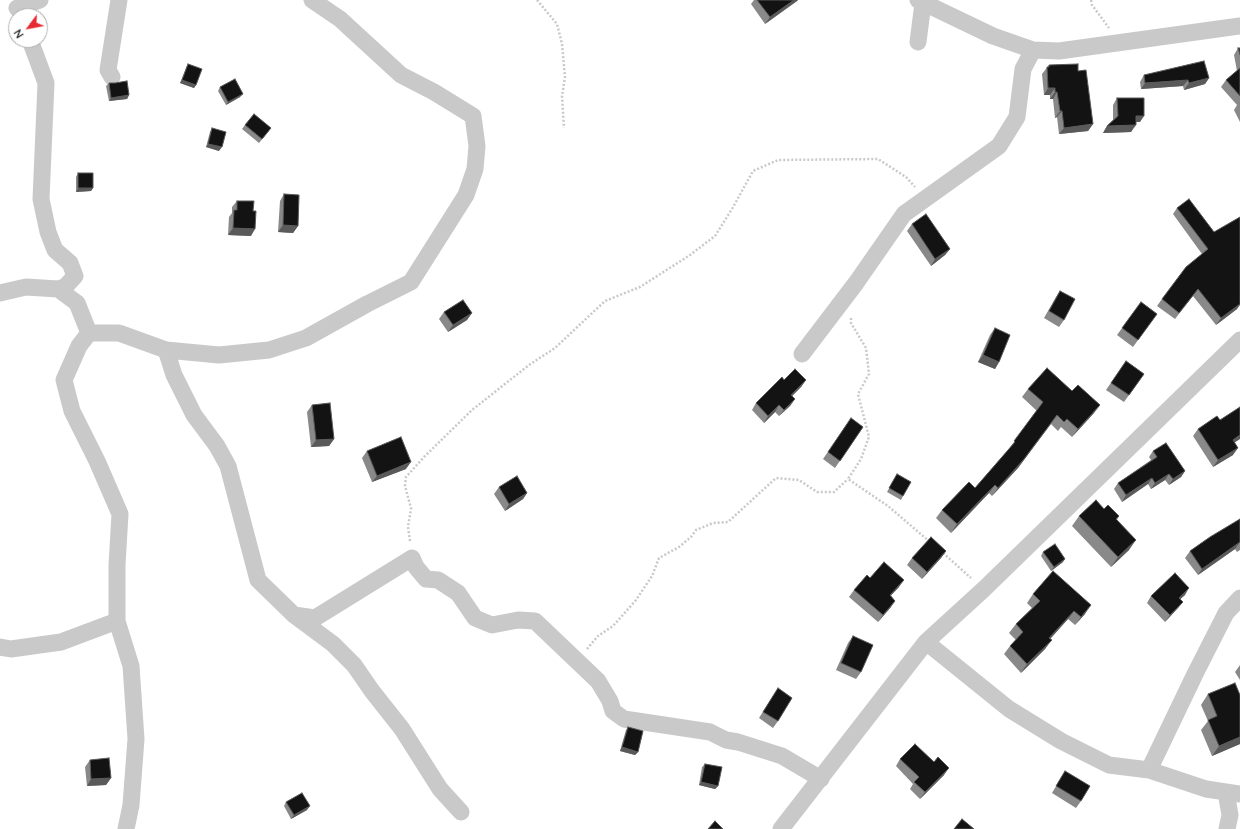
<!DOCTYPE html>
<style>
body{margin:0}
#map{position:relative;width:1240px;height:829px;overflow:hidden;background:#fff;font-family:Quicksand,sans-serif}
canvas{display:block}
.north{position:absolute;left:8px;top:8px;width:40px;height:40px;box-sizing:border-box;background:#fff;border:1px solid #ababab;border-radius:50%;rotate:238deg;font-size:11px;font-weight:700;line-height:16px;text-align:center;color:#2c2c2c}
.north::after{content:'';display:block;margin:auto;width:14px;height:18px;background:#e72b33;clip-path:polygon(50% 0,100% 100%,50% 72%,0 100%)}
</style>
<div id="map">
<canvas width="1240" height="829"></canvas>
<div class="north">N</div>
</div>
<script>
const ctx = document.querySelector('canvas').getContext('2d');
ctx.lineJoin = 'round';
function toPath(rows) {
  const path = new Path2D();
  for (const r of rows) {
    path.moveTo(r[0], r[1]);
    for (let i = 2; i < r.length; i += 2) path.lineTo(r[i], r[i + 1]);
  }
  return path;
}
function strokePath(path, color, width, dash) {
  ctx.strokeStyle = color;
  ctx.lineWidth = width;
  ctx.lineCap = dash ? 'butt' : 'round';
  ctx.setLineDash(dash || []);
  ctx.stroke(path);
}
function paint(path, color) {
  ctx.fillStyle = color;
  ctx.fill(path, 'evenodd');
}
strokePath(toPath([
 [537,0,557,24,562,44,565,77,562,96,564,128],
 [1091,0,1092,5,1109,28],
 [851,318,851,323,866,348,869,374,858,394,869,437,861,459,848,479,888,506,930,542],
 [410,541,408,527,411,508,405,486,406,477,424,457,472,410,529,365,555,348,605,301,640,287,690,255,715,236,732,209,753,171,778,160,878,159,906,177,915,187],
 [943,553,971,578],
 [587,649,598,636,613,626,636,600,652,576,659,558,679,547,691,537,696,530,713,523,728,522,776,478,799,480,817,492,834,492,848,479]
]), '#c9c9c9', 2.5, [2, 2]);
strokePath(toPath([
 [918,0,993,36,1033,50,1059,51,1240,26],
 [17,8,40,0],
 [30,40,46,83,41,199,48,232,55,250,70,263,75,276,65,287,58,289],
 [918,42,923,3],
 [112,77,108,70,119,0],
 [0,293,26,287,58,289,77,303,89,333],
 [166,350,174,375,194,415,217,446,228,466,258,580,294,615,333,644,354,665,372,691,402,729,440,789,461,812],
 [802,354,856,283,904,214,999,146,1017,117,1023,69,1033,50],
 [294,615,315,618,412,558,416,567,426,579,438,580,458,593,475,618,492,625,518,620,535,621,598,681,610,701,613,711,624,719,710,732,726,740,738,742,782,756,821,779],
 [926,642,1009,709,1061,741,1109,765,1149,770,1206,789,1240,794],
 [0,647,11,649,61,642,117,621],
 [1149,770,1195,674,1226,613,1240,598],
 [1226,792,1230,815,1227,829],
 [126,829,131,805,136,739,131,666,117,621,117,565,120,514,97,461,72,411,64,380,79,346,89,333,119,333,166,350,219,355,269,350,306,338,367,304,411,282,466,195,475,169,477,146,473,116,434,92,401,75,340,19,312,0],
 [781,829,926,642,984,589,1240,340]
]), '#c9c9c9', 17);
paint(toPath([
 [754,0,798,0,797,1,765,24,751,4],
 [1238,48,1240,48,1240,122,1234,110,1237,105,1221,87,1226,80,1237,71,1234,55],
 [188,64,196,85,194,88,180,83,186,68],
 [1049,65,1078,71,1093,124,1088,131,1059,134,1057,117,1055,118,1053,99,1050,99,1050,95,1044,95,1042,74],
 [1144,75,1209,78,1205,84,1184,90,1183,86,1141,89,1140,82],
 [109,83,115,83,129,95,127,99,109,101,106,86],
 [220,87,240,97,226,105,218,91],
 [1117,98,1140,122,1136,122,1131,132,1103,133,1107,126,1113,120,1113,105],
 [245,125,269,131,259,143,242,129],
 [212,128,219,151,206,147,210,132],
 [78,173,93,188,91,191,76,192,76,177],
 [284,194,298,226,293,233,278,232,280,201],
 [1189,199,1237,309,1216,325,1193,296,1175,319,1157,306,1162,299,1202,254,1173,214,1177,208],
 [237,201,251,236,228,235,229,217,232,213,232,207],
 [912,224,950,249,945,255,931,266,907,231],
 [1060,291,1064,320,1059,327,1044,318,1056,297],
 [1141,302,1157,314,1133,347,1117,335],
 [444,312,472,313,467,320,448,332,439,319],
 [995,328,999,362,995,369,978,362,990,335],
 [1126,361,1144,374,1124,402,1106,390],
 [784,380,806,380,801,387,792,396,795,399,790,406,779,416,775,412,764,423,752,410,756,403],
 [1028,389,1094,413,1072,437,1061,427,1058,431,1051,424,1018,468,992,496,989,493,951,533,936,518,942,510,975,488,1008,450,1037,411,1022,397],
 [312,405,334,439,329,446,311,447,307,412],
 [851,418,863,427,835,468,823,459],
 [1198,429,1234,443,1233,455,1213,467,1193,436],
 [367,451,406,469,372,482,362,458],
 [1153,451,1185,471,1181,477,1169,485,1165,480,1151,489,1148,484,1122,502,1114,489,1118,483,1151,460,1149,457],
 [897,474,903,496,901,500,887,492],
 [499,487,527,493,523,499,505,511,494,494],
 [1104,509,1119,516,1117,520,1129,550,1111,567,1072,526,1079,516],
 [1240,519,1240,550,1237,552,1235,549,1198,575,1185,558,1190,551],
 [946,551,941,558,922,579,907,565,912,558],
 [1043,552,1063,562,1051,571,1041,556],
 [870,578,899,587,890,596,891,607,878,622,849,597,854,590],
 [1033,594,1085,614,1075,625,1068,619,1050,639,1045,649,1021,673,1004,654,1010,646,1016,640,1009,633,1016,624,1032,608,1027,603],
 [1185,595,1180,599,1183,602,1178,608,1165,622,1147,603,1151,596],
 [853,636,861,672,856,679,836,670,848,643],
 [1240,665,1240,680,1235,672],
 [778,688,778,721,773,728,759,718],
 [1208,694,1240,695,1240,744,1212,756,1201,730,1208,721,1201,705],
 [628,727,638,752,635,755,620,751,626,730],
 [900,759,944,775,920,799,910,789,913,784,896,766],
 [90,760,111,778,106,785,87,786,85,767],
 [705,764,718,786,715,789,699,785,702,767],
 [1065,771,1081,801,1076,808,1052,793],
 [286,802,307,810,291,819,284,806]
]), '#898989');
paint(toPath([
 [794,0,798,0,797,1,765,24,770,17],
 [1209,78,1205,84,1184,90,1189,83],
 [182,80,196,85,194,88,180,83],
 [1188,80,1183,86,1141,89,1145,83],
 [1048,88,1055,88,1050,95,1044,95],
 [1055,92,1057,92,1053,99,1050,99],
 [243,94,240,97,226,105,228,102],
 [129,95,127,99,109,101,111,98],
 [1060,111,1062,111,1057,117,1055,118],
 [1136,116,1144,116,1140,122,1131,122],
 [1093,124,1088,131,1059,134,1064,128],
 [1136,125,1131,132,1103,133,1107,126],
 [208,144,222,147,219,151,206,147],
 [78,188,93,188,91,191,76,192],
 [283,225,298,226,293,233,278,232],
 [233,228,255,229,251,236,228,235],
 [950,249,945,255,931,266,935,259],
 [1240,304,1240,305,1237,309,1216,325,1221,318],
 [472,313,467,320,448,332,453,325],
 [983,355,999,362,995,369,978,362],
 [806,380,801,387,786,402,791,395],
 [795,399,790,406,779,416,784,410],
 [779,405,775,412,764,423,768,416],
 [1100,405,1094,413,1072,437,1078,429],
 [1057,415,1018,468,992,496,998,488],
 [1240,435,1240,439,1228,447,1233,440],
 [334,439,329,446,311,447,316,440],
 [1238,448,1233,455,1213,467,1218,460],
 [411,462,406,469,372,482,377,476],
 [1185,471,1181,477,1169,485,1173,479],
 [1169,474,1165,480,1151,489,1155,483],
 [1152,478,1148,484,1122,502,1126,495],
 [995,485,989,493,951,533,957,524],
 [527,493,523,499,505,511,509,504],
 [1136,540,1129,550,1111,567,1118,557],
 [1240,542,1235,549,1198,575,1202,569],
 [946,551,941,558,922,579,927,572],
 [1065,559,1063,562,1051,571,1054,567],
 [904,580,899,587,885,602,890,595],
 [1189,588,1185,595,1174,605,1179,598],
 [895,601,891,607,878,622,883,615],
 [1183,602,1178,608,1165,622,1170,615],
 [1091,605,1085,614,1075,625,1081,617],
 [1074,611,1068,619,1043,647,1049,638],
 [1052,640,1045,649,1021,673,1027,664],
 [1240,737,1240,744,1212,756,1219,746],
 [622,747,638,752,635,755,620,751],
 [949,768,944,775,920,799,925,792],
 [111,778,106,785,87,786,91,779],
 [701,782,718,786,715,789,699,785],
 [310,806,307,810,291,819,294,815]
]), '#5a5a5a');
const building = toPath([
 [757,0,794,0,770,17,757,0],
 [1238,48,1240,48,1240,55,1238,48],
 [1204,61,1209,78,1189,83,1188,80,1145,83,1144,75,1204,61],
 [188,64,202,69,196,85,182,80,188,64],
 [1078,64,1078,71,1086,70,1093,124,1064,128,1062,111,1060,111,1057,92,1055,92,1055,88,1048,88,1047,67,1049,67,1049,65,1078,64],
 [1240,68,1240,96,1226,80,1240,68],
 [235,79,243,94,228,102,220,87,235,79],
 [127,81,129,95,111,98,109,83,115,83,127,81],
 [1117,98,1144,98,1144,116,1136,116,1136,125,1107,126,1118,116,1117,98],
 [254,114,271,128,262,139,245,125,254,114],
 [212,128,226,132,222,147,208,144,212,128],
 [78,173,93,173,93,188,78,188,78,173],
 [284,194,299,195,298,226,283,225,284,194],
 [1189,199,1214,232,1240,217,1240,304,1221,318,1198,289,1179,313,1162,299,1186,267,1208,249,1177,208,1189,199],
 [237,201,254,201,253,211,256,211,255,229,233,228,234,210,237,210,237,201],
 [926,214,950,249,935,259,912,224,926,214],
 [1060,291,1075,299,1064,320,1049,311,1060,291],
 [463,300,472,313,453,325,444,312,463,300],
 [1141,302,1157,314,1138,340,1122,328,1141,302],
 [995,328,1010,335,999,362,983,355,995,328],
 [1126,361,1144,374,1129,395,1111,383,1126,361],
 [1047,368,1072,391,1078,385,1100,405,1078,429,1067,419,1064,422,1057,415,1024,459,998,488,995,485,957,524,942,510,969,482,975,488,1015,442,1014,441,1043,402,1028,389,1047,368],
 [795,369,806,380,791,395,795,399,784,410,779,405,768,416,756,403,782,377,784,380,795,369],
 [330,403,334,439,316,440,312,405,330,403],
 [1240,407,1240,435,1233,440,1238,448,1218,460,1198,429,1217,416,1220,420,1240,407],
 [851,418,863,427,840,461,828,452,851,418],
 [401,437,411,462,377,476,367,451,401,437],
 [1166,443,1185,471,1173,479,1169,474,1155,483,1152,478,1126,495,1118,483,1157,457,1153,451,1166,443],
 [897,474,911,482,903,496,889,488,897,474],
 [517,476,527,493,509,504,499,487,517,476],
 [1096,500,1104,509,1108,505,1119,516,1116,519,1136,540,1118,557,1079,516,1096,500],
 [1240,519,1240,543,1240,542,1202,569,1190,551,1210,537,1240,519],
 [931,537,946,551,927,572,912,558,931,537],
 [1055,544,1065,559,1054,567,1043,552,1055,544],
 [884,562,904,580,890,595,895,601,883,615,854,590,867,575,870,578,884,562],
 [1053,571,1091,605,1081,617,1074,611,1049,638,1052,640,1027,664,1010,646,1023,632,1016,624,1040,601,1033,594,1053,571],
 [1175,573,1189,588,1179,598,1183,602,1170,615,1151,596,1175,573],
 [853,636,873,645,861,672,841,663,853,636],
 [1235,683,1240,695,1240,737,1219,746,1208,720,1217,716,1208,694,1235,683],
 [778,688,792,698,778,721,763,712,778,688],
 [628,727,643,731,638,752,622,747,628,727],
 [915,744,934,762,938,757,949,768,925,792,914,782,919,777,900,759,915,744],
 [109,758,111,778,91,779,90,760,109,758],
 [705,764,722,767,718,786,701,782,705,764],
 [1065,771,1090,786,1081,801,1056,786,1065,771],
 [302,793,310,806,294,815,286,802,302,793],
 [962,819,974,829,954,829,962,819],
 [715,821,723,829,708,829,715,821]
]);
paint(building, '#131313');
strokePath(building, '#5a5a5a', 1);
</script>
